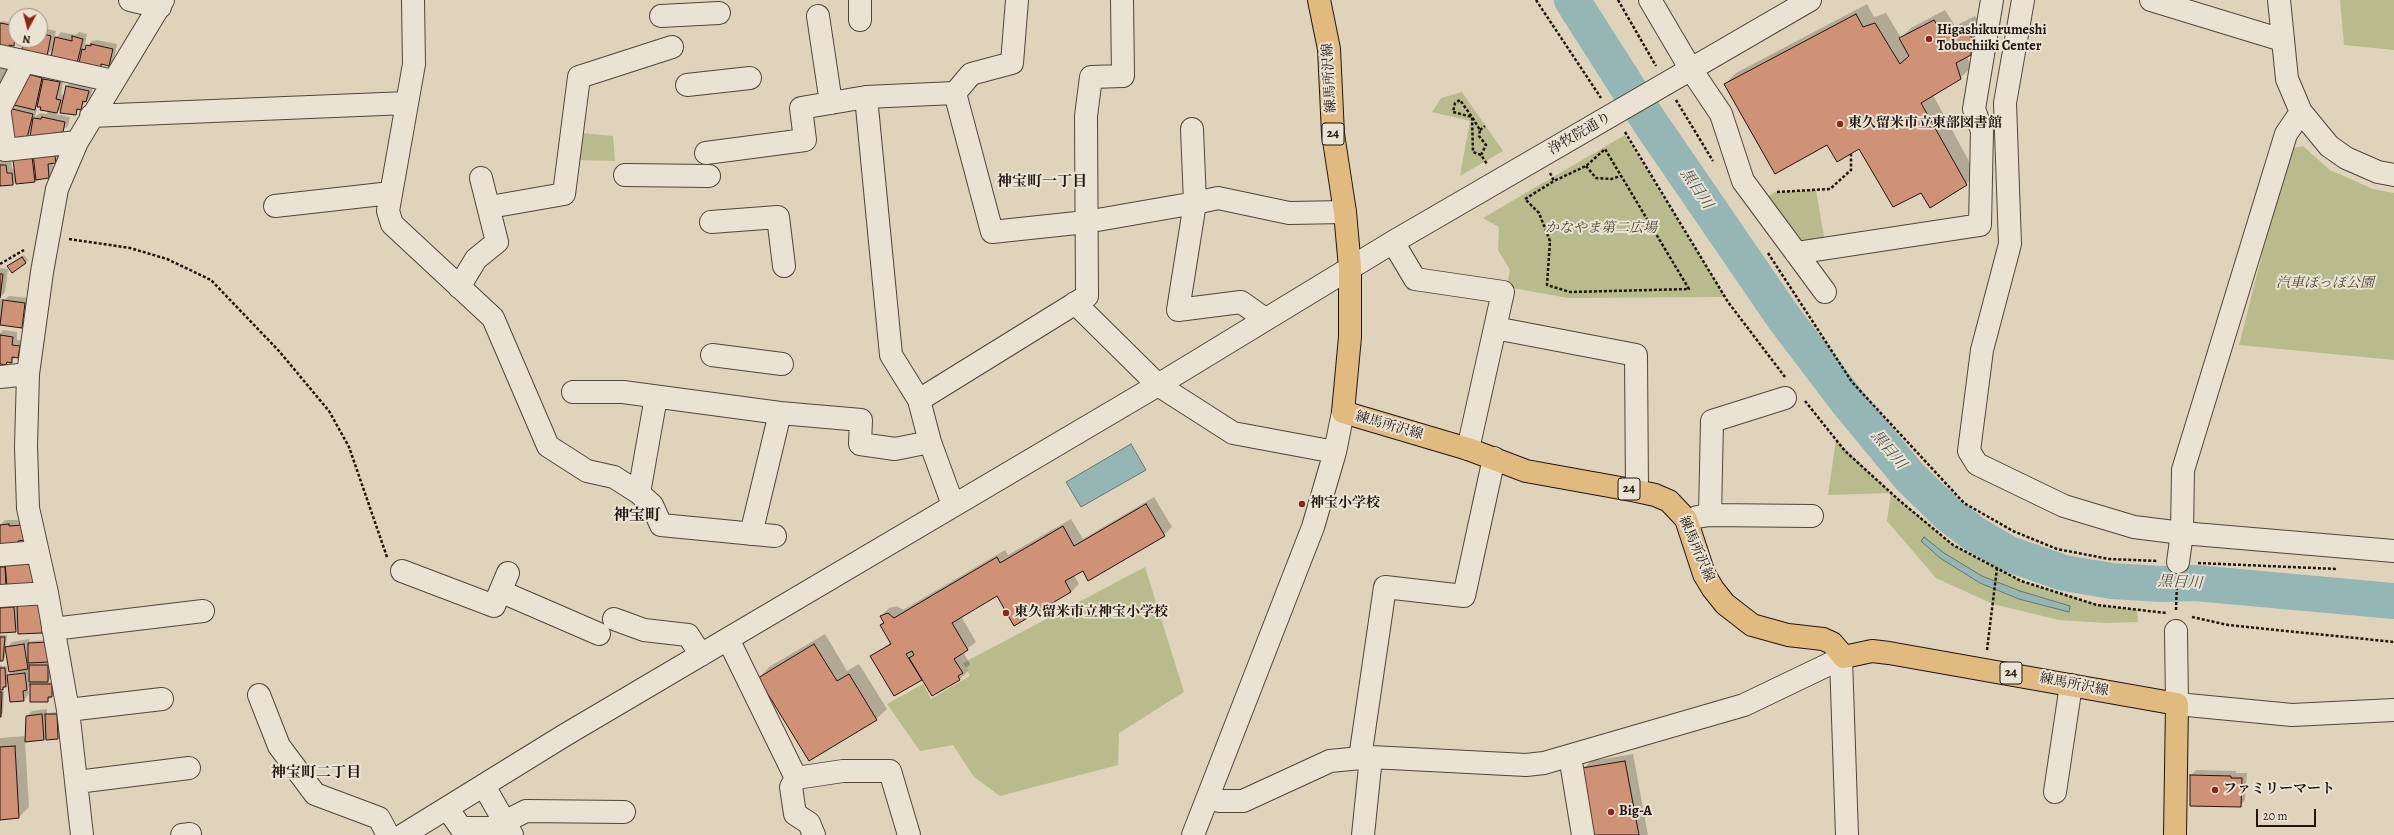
<!DOCTYPE html>
<meta charset="utf-8">
<style>
body{margin:0}
#map{position:relative;width:2394px;height:835px;overflow:hidden;background:#dfd4bb;font-family:Alegreya,serif}
canvas{display:block}
.north{position:absolute;left:8px;top:8px;width:40px;height:40px;box-sizing:border-box;background:#eae3d3;border:1px solid #9a9085;border-radius:50%;rotate:187deg;font-size:11px;font-weight:700;line-height:16px;text-align:center;color:#22140f}
.north::after{content:'';display:block;margin:auto;width:14px;height:18px;background:#8f2418;clip-path:polygon(50% 0,100% 100%,50% 72%,0 100%)}
.scale{position:absolute;left:2256px;top:809px;width:60px;height:18px;box-sizing:border-box;border:2px solid #22140f;border-top:0;padding-left:5px;font-size:12px;line-height:14px;white-space:nowrap;color:#22140f;-webkit-text-stroke:3px #eae3d3;paint-order:stroke}
</style>
<div id="map">
<canvas width="2394" height="835"></canvas>
<div class="north">N</div>
<div class="scale">20 m</div>
</div>
<script>
const ctx = document.querySelector('canvas').getContext('2d');
ctx.lineJoin = 'round';
function paint(path, color) {
  ctx.fillStyle = color;
  ctx.fill(path, 'evenodd');
}
function toPath(rows) {
  const path = new Path2D();
  for (const r of rows) {
    path.moveTo(r[0], r[1]);
    for (let i = 2; i < r.length; i += 2) path.lineTo(r[i], r[i + 1]);
  }
  return path;
}
function strokePath(path, color, width, dash) {
  ctx.strokeStyle = color;
  ctx.lineWidth = width;
  ctx.lineCap = dash ? 'butt' : 'round';
  ctx.setLineDash(dash || []);
  ctx.stroke(path);
}
function label(font, color, halo, rows, align = 'center') {
  ctx.font = font + ' Alegreya,"Noto Serif JP",serif';
  ctx.lineWidth = 4;
  ctx.setLineDash([]);
  ctx.textBaseline = 'middle';
  ctx.strokeStyle = halo;
  ctx.fillStyle = color;
  for (const [text, x, y, turn = 0] of rows) {
    ctx.save();
    ctx.translate(x, y);
    ctx.rotate((+turn || 0) * Math.PI / 180);
    ctx.textAlign = isNaN(turn) ? turn : align;
    if (halo) ctx.strokeText(text, 0, 0);
    ctx.fillText(text, 0, 0);
    ctx.restore();
  }
}
paint(toPath([
 [2340,0,2394,0,2394,50,2344,45],
 [1462,92,1503,151,1460,176,1470,121,1432,112,1441,98],
 [582,133,613,136,615,161,577,160],
 [1625,135,1725,297,1568,298,1507,287,1510,270,1498,250,1499,227,1483,218],
 [2303,146,2330,170,2373,189,2394,193,2394,360,2239,345,2289,149],
 [1816,190,1826,248,1796,253,1759,202,1775,192],
 [1836,440,1891,493,1953,545,2021,581,2097,605,2137,610,2138,622,2105,623,2059,620,1993,604,1936,578,1887,521,1891,493,1828,495],
 [1145,567,1184,692,1119,733,1118,765,1000,796,974,777,953,745,920,751,887,704,923,684,931,699,970,676,963,663]
]), '#b8bb8c');
const water = toPath([
 [1131,444,1146,470,1081,507,1066,482,1131,444],
 [1924,537,1944,553,1982,576,2020,591,2070,606,2069,612,2019,599,1980,583,1940,558,1921,541,1924,537]
]);
paint(water, '#94b7b6');
strokePath(water, '#667673', 1);
paint(toPath([
 [1867,4,1874,17,1886,13,1901,38,1911,28,1945,10,1955,26,1975,16,1982,27,1981,44,1967,56,1971,68,1960,78,1933,95,1976,174,1966,184,1922,191,1860,148,1827,143,1725,84,1736,73],
 [2,21,16,24,16,42,8,47,0,45,0,23],
 [40,27,56,31,54,40,61,32,75,35,79,32,87,34,84,49,92,41,97,40,117,44,114,60,109,65,103,64,100,67,81,57,77,62,54,48,47,55,25,40,40,40],
 [0,65,8,69,0,85],
 [34,69,47,73,46,78,50,74,64,77,61,94,65,95,67,86,72,81,93,86,91,96,75,114,61,112,62,107,56,114,70,117,68,126,62,131,32,132,27,137,8,134,14,89],
 [38,106,42,107,50,111,46,114,40,113,35,117,37,109,35,108],
 [59,146,60,157,53,163,54,172,49,177,35,181,17,180,13,184,0,185,0,161,11,160,12,169,15,168,14,160],
 [24,255,28,260,25,263,11,264],
 [0,268,8,269,5,292,0,297],
 [9,296,30,298,26,322,21,327,0,321,0,299,3,299,2,302],
 [3,330,17,332,17,340,25,341,23,352,6,364,0,363,0,333],
 [1154,497,1172,527,1164,535,1074,575,1079,584,1071,592,997,595,961,616,976,642,963,652,970,664,966,668,968,671,960,679,932,695,922,678,894,694,872,656,891,642,881,625,884,621,881,616,889,608,897,606,903,610,1005,550,1008,555,1071,519,1083,539],
 [5,520,29,520,22,540,18,544,0,539,0,525],
 [0,562,6,562,8,583,6,585,0,586],
 [42,597,47,627,41,632,19,627,15,631,0,632,0,604],
 [825,634,847,671,859,664,887,709,876,719,759,678,769,667],
 [0,635,7,635,6,648,12,642,29,639,30,644,51,659,47,663,50,663,50,679,47,682,54,682,54,693,48,701,31,685,28,688,29,694,24,700,9,682,0,689,0,664,1,666,7,666,8,676,13,671,6,649,5,658,0,660],
 [50,640,51,641,30,642,31,641],
 [0,691,4,691,3,713,1,716],
 [47,709,47,713,59,712,60,736,58,738,47,739,47,736,44,739,25,741,29,807,18,818,0,819,0,738,26,736,27,716,32,711],
 [1633,754,1648,835,1595,835,1583,769,1591,761],
 [2196,770,2236,771,2236,773,2247,773,2245,800,2240,806,2191,775]
]), '#0003');
strokePath(toPath([
 [1572,0,1649,121,1784,318,1847,401,1909,476,1949,515,1973,533,2009,554,2064,573,2112,581,2160,584,2195,583,2394,601]
]), '#94b7b6', 36);
const building = toPath([
 [1856,14,1863,27,1875,23,1900,64,1909,56,1899,38,1934,20,1944,36,1964,26,1972,38,1971,55,1956,63,1961,79,1921,103,1967,185,1930,208,1921,193,1893,207,1859,149,1837,162,1827,145,1775,174,1724,84,1856,14],
 [0,23,16,26,14,46,9,45,9,48,0,46,0,23],
 [40,33,51,36,47,56,22,49,24,40,40,40,40,33],
 [72,36,83,39,77,63,51,57,55,37,72,41,72,36],
 [91,44,113,49,109,66,101,64,101,68,79,63,82,49,85,50,86,45,91,46,91,44],
 [28,74,42,78,35,110,10,104,28,74],
 [43,79,60,82,56,99,61,100,57,113,40,110,41,107,37,107,43,79],
 [66,86,89,91,86,102,83,101,81,110,77,109,76,115,60,113,66,86],
 [8,108,33,114,27,138,10,138,8,108],
 [42,117,65,122,63,132,30,137,33,118,41,119,42,117],
 [54,150,56,163,48,164,49,178,36,180,33,153,54,150],
 [32,157,35,182,16,184,13,160,32,157],
 [0,165,6,165,7,173,12,173,13,185,0,186,0,165],
 [22,257,26,263,12,273,7,266,22,257],
 [0,274,3,274,0,298,0,274],
 [3,300,25,303,22,328,0,325,3,300],
 [0,335,13,337,12,345,20,346,18,358,12,357,12,363,7,362,6,365,0,364,0,335],
 [1146,504,1165,536,1088,581,1083,571,1065,581,1071,592,1014,626,997,596,952,623,968,650,954,659,963,673,958,676,960,680,932,696,909,658,914,655,912,651,906,654,922,680,894,696,870,656,891,644,880,625,884,623,880,616,888,613,894,618,997,557,1000,563,1063,526,1074,546,1146,504],
 [9,524,9,526,24,525,25,540,18,541,18,545,0,546,0,525,9,524],
 [5,562,32,563,34,586,7,588,5,562],
 [0,567,5,567,6,586,0,587,0,567],
 [17,603,40,605,42,633,18,634,17,603],
 [14,607,16,632,0,633,0,608,14,607],
 [0,637,5,637,3,661,0,661,0,637],
 [48,642,50,662,28,663,28,643,48,642],
 [24,644,28,669,9,672,5,647,24,644],
 [814,644,837,681,849,674,877,720,809,761,758,678,814,644],
 [29,665,48,665,48,682,29,682,29,665],
 [0,668,5,668,6,687,3,687,3,690,0,690,0,668],
 [25,673,27,690,23,691,24,701,10,702,7,675,25,673],
 [30,684,52,684,52,697,48,697,48,702,30,702,30,684],
 [0,692,2,692,1,717,0,717,0,692],
 [42,714,44,740,25,742,26,716,42,714],
 [45,714,57,714,58,739,46,740,45,714],
 [15,746,19,818,0,820,0,747,15,746],
 [1625,761,1639,835,1594,835,1582,768,1625,761],
 [2190,775,2231,776,2231,778,2242,778,2241,807,2190,806,2190,775]
]);
paint(building, '#cf9276');
strokePath(building, '#22140f', 1);
const minor = toPath([
 [130,0,160,7],
 [413,0,414,64,388,211,392,224,493,318,548,446,587,471,614,477,639,493,652,505,661,525,775,536],
 [1650,0,1690,68,1721,114,1743,181,1825,292],
 [2023,0,2005,103,2010,244,1982,350,1969,451,1977,464,2064,506,2134,527,2182,533,2394,551],
 [2151,0,2282,40],
 [2279,0,2287,79,2301,112,2329,146,2346,158,2378,172,2394,175],
 [661,16,719,13],
 [818,16,831,103],
 [860,20,860,0],
 [0,56,113,81],
 [687,85,750,78],
 [955,93,971,74,1012,63,1017,0],
 [866,97,891,355,919,400],
 [0,108,24,62],
 [0,114,5,150,77,142],
 [91,116,407,103],
 [1192,129,1195,203,1218,198,1289,213,1345,212],
 [706,153,805,140,801,108,866,97,955,93,992,232,1086,222,1195,203,1178,310,1241,302,1265,319],
 [625,175,709,176],
 [275,206,391,193],
 [490,207,564,194,579,77,672,47],
 [711,222,778,217,784,266],
 [1393,242,1415,279,1503,292,1468,449],
 [1796,253,1980,225,1982,131,1974,109,1992,0],
 [459,287,476,259,497,242,481,178],
 [1075,303,1158,385,1233,433,1335,452],
 [1495,328,1636,355,1637,491],
 [712,355,782,364],
 [0,377,28,374],
 [573,392,623,392,780,413,861,420,860,444,895,449,930,442],
 [639,493,656,397],
 [953,505,930,442,919,400,1087,296,1086,116,1091,77,1123,76,1122,0],
 [1710,515,1712,421,1785,398],
 [1697,517,1710,515,1812,516],
 [751,534,780,413],
 [0,555,37,552],
 [2178,562,2182,533,2183,470,2286,134,2301,112],
 [402,571,494,606,508,573],
 [502,592,599,634],
 [0,596,47,593],
 [614,619,644,630,688,635,701,655],
 [53,629,203,611],
 [2176,631,2177,704,2292,715,2394,710],
 [728,639,796,778],
 [1841,659,1847,835],
 [259,695,279,746,315,794,379,818,388,835],
 [68,710,162,699],
 [1570,756,1583,835],
 [1360,758,1385,587,1464,596,1494,458],
 [77,782,189,768],
 [484,786,512,835],
 [2055,792,2071,685],
 [1208,797,1219,801,1243,801,1330,761,1371,757,1526,765,1544,763,1744,705,1844,657],
 [447,808,461,828,492,828,526,811,624,812],
 [82,835,68,710,47,593,28,508,26,446,28,374,42,272,57,189,77,142,163,0],
 [182,835,190,834],
 [403,835,565,735,1158,385,1393,242,1810,0],
 [814,835,809,823,795,814,791,787,796,778,843,771,890,771,909,835],
 [1193,835,1313,527,1335,452,1343,412],
 [1363,835,1371,757]
]);
const major = toPath([
 [1319,0,1329,49,1333,134,1345,212,1350,268,1350,337,1343,412,1468,449,1526,471,1637,491,1655,495,1669,501,1686,519,1704,574,1713,589,1725,604,1752,625,1788,635,1823,639,1832,643,1844,657,1872,651,1889,653,2177,704,2175,835]
]);
strokePath(minor, '#51443a', 24);
strokePath(major, '#22140f', 24);
strokePath(toPath([
 [1536,0,1601,98],
 [1618,0,1656,66],
 [1676,100,1713,161],
 [1480,130,1485,126],
 [1625,132,1728,302,1785,377],
 [1481,155,1486,145,1479,136,1480,130,1472,117,1460,100,1455,103,1453,112,1472,117,1473,152,1481,155,1487,164],
 [1586,166,1596,178,1611,179,1621,176],
 [1550,173,1554,181,1525,199,1539,213,1550,241,1547,285,1570,292,1689,289,1605,149,1586,166,1554,181],
 [1777,192,1830,189,1851,170,1851,154],
 [69,239,130,248,167,259,211,280,279,351,329,411,349,447,387,557],
 [1768,253,1852,382,1964,503,2013,531,2057,549,2109,559,2158,561],
 [0,264,24,250],
 [1805,401,1845,451,1900,501,1953,545,2021,581,2097,605,2166,613],
 [2198,563,2337,569],
 [2176,610,2177,581],
 [2192,617,2228,625,2394,642],
 [1987,650,1997,568]
]), '#22140f', 2.5, [3, 2]);
strokePath(minor, '#eae3d3', 22);
strokePath(major, '#e0ba7e', 22);
for (const [x, y, r, color] of [
 [1929,39,4,"#8f2418"],
 [1840,124,4,"#8f2418"],
 [1302,504,4,"#8f2418"],
 [1006,613,4,"#8f2418"],
 [2215,790,4,"#8f2418"],
 [1611,812,4,"#8f2418"]
]) {
  const dot = new Path2D();
  dot.arc(x, y, r, 0, 2 * Math.PI);
  ctx.fillStyle = color;
  ctx.fill(dot);
  strokePath(dot, '#eae3d3', 1.5);
}
for (const [x, y, w] of [
 [1333,134,22],
 [1629,489,22],
 [2011,673,22]
]) {
  const box = new Path2D();
  box.roundRect(x - w / 2, y - 11, w, 22, 3);
  ctx.fillStyle = '#eae3d3';
  ctx.fill(box);
  strokePath(box, '#22140f', 1);
}
label('bold 13px', '#22140f', null, [
 ["24",1333,134],
 ["24",1629,489],
 ["24",2011,673]
]);
label('bold 14px', '#22140f', '#eae3d3', [
 ["Higashikurumeshi",1937,31],
 ["Tobuchiiki Center",1937,47],
 ["東久留米市立東部図書館",1848,124],
 ["神宝小学校",1310,504],
 ["東久留米市立神宝小学校",1014,613],
 ["ファミリーマート",2223,790],
 ["Big-A",1619,812]
], 'left');
label('14px', '#22140f', '#eae3d3', [
 ["練馬所沢線",1330,78,-93],
 ["浄牧院通り",1580,134,-30],
 ["練馬所沢線",1389,426,16],
 ["練馬所沢線",1696,549,67],
 ["練馬所沢線",2074,685,11]
]);
label('italic 14px', '#4f4634', '#eae3d3', [
 ["かなやま第二広場",1601,229],
 ["汽車ぽっぽ公園",2325,284]
]);
label('bold 15px', '#22140f', '#eae3d3', [
 ["神宝町一丁目",1042,182],
 ["神宝町二丁目",316,773]
]);
label('italic 15px', '#4a4d49', '#eae3d3', [
 ["黒目川",1696,189,56],
 ["黒目川",1888,450,50],
 ["黒目川",2180,583,3]
]);
label('bold 16px', '#22140f', '#eae3d3', [
 ["神宝町",637,516]
]);
</script>
